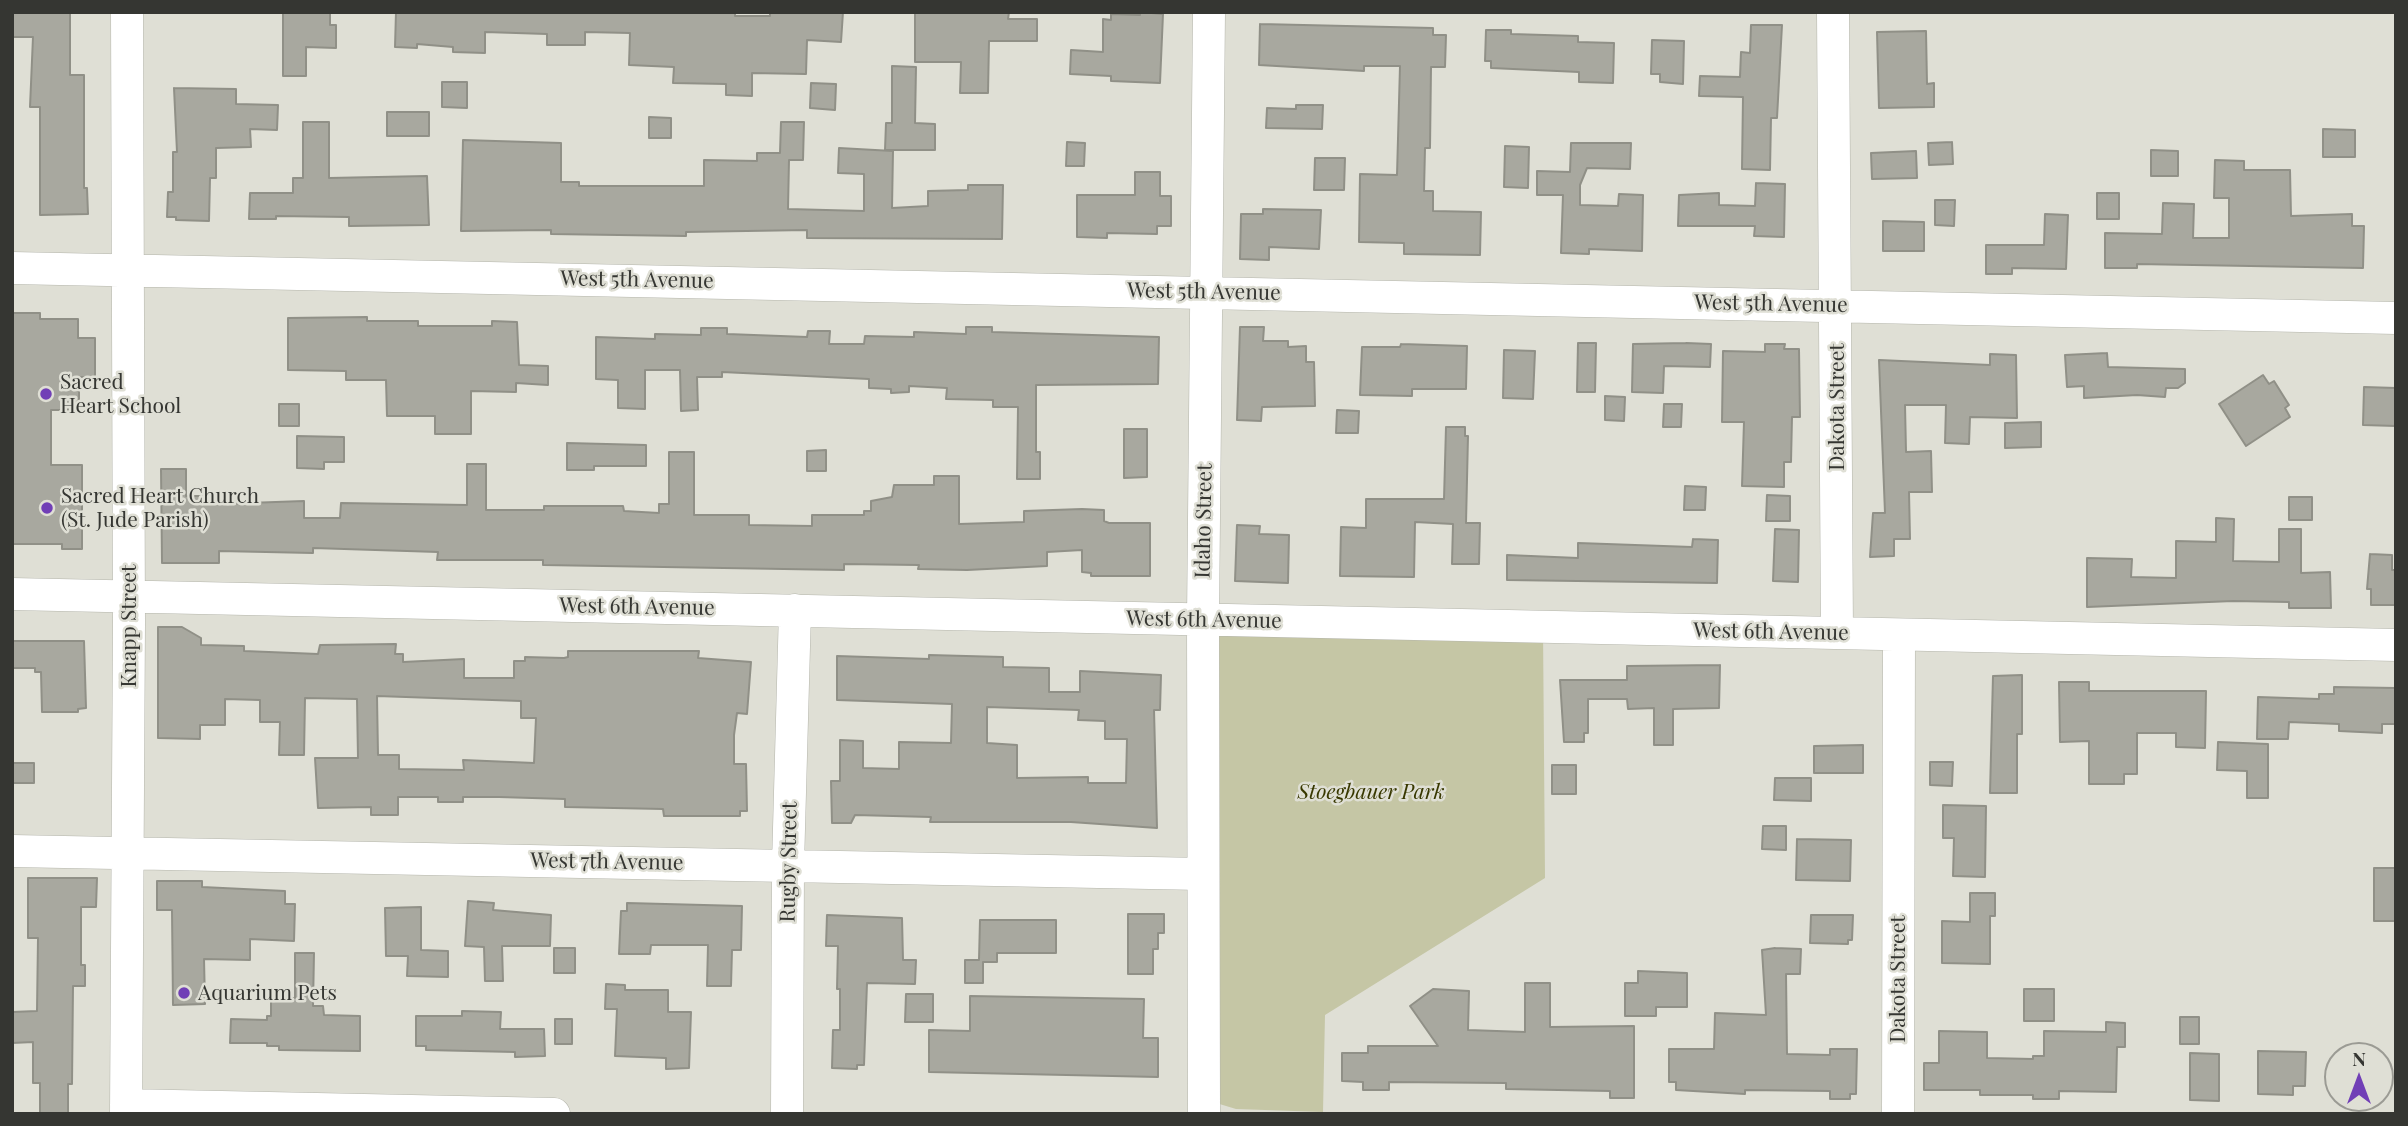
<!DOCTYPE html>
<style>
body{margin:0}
#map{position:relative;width:2408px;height:1126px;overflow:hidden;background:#dfdfd5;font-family:"Playfair Display",serif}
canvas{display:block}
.frame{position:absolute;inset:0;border:14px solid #353632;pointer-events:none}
.north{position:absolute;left:2324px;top:1042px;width:70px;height:70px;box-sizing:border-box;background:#dfdfd5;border:2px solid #9b9b94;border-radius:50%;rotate:0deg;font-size:19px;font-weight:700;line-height:28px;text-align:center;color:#353632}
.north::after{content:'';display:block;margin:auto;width:24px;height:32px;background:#713fb6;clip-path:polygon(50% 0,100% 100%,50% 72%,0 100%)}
</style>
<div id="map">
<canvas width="2408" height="1126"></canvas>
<div class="frame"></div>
<div class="north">N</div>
</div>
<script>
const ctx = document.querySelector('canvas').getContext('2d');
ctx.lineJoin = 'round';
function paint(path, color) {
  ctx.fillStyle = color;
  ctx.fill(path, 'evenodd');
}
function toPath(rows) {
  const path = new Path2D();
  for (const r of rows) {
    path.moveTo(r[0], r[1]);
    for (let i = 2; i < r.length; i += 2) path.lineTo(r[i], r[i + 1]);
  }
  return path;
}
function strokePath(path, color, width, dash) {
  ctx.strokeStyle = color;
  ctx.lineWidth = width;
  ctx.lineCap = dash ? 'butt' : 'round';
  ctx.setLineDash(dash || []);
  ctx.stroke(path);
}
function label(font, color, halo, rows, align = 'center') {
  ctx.font = font + ' "Playfair Display",serif';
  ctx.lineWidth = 5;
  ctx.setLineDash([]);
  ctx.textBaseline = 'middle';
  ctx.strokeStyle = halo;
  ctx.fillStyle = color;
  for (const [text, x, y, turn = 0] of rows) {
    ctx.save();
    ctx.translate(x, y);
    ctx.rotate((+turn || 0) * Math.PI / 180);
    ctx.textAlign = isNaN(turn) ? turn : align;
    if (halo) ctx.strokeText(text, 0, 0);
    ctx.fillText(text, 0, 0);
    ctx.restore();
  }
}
paint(toPath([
 [1203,619,1543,628,1545,878,1325,1015,1323,1112,1236,1109,1203,1099]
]), '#c5c6a5');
const building = toPath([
 [12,12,70,12,70,75,84,75,84,188,87,188,88,214,40,215,40,107,30,107,33,37,12,37,12,12],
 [283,12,330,12,330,25,336,25,336,48,306,47,306,76,283,76,283,12],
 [396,12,735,12,735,16,770,16,770,12,843,12,841,42,807,40,806,74,752,73,752,96,726,95,726,84,673,83,674,67,629,65,630,33,585,32,585,45,547,45,547,34,485,32,485,53,453,52,453,47,417,44,417,48,395,47,396,12],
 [915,12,1009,12,1008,19,1037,19,1037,41,989,41,988,93,960,93,961,62,915,62,915,12],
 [1140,12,1163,14,1160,83,1111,81,1111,76,1070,74,1071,50,1103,52,1103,19,1111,20,1111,14,1140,15,1140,12],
 [1260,24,1433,28,1433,35,1446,35,1445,67,1431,67,1430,148,1425,148,1424,191,1433,191,1433,211,1481,212,1480,255,1404,254,1404,243,1359,242,1360,174,1397,175,1400,66,1364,66,1364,71,1259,65,1260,24],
 [1751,25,1782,25,1777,118,1771,118,1770,170,1742,169,1743,97,1699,96,1700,76,1740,77,1741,52,1750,53,1751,25],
 [1486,30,1511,30,1511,34,1578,36,1578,42,1614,43,1613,83,1579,82,1579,72,1491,68,1491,61,1485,61,1486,30],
 [1926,31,1927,84,1934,83,1934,107,1879,108,1877,32,1926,31],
 [1652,40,1684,41,1683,84,1660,82,1660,74,1651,74,1652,40],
 [892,66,916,67,915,123,935,124,935,150,885,150,886,123,892,123,892,66],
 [442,82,467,82,467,108,442,107,442,82],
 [811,83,836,84,835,110,810,108,811,83],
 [174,88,236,89,236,104,278,105,277,130,250,129,251,147,216,148,216,178,210,178,209,221,176,220,176,217,167,217,168,192,173,192,173,152,177,152,174,88],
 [1296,105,1323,105,1322,129,1266,128,1267,108,1296,109,1296,105],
 [387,112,429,112,429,136,387,136,387,112],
 [649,117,671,118,671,138,649,138,649,117],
 [303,122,329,122,329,178,427,176,429,225,349,226,349,217,276,216,276,219,249,219,250,193,293,193,293,178,303,178,303,122],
 [781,122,804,122,803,160,789,160,788,209,864,211,864,174,838,173,839,148,893,151,892,208,928,206,928,191,968,190,968,185,1003,185,1002,239,807,238,807,230,686,232,686,236,551,234,551,230,461,231,463,140,561,143,561,182,579,182,579,186,704,186,704,160,757,161,757,153,780,153,781,122],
 [2323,129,2355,130,2355,157,2323,157,2323,129],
 [1067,142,1085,143,1084,166,1066,166,1067,142],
 [1952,142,1953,164,1929,165,1928,143,1952,142],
 [1571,143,1631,143,1630,169,1587,168,1580,185,1580,205,1618,206,1619,194,1643,195,1642,251,1589,249,1589,254,1561,253,1563,195,1537,195,1537,171,1570,172,1571,143],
 [1505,146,1529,147,1528,188,1504,187,1505,146],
 [2151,150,2178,151,2178,176,2151,176,2151,150],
 [1916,151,1917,178,1872,179,1871,153,1916,151],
 [1315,158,1345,158,1344,190,1314,190,1315,158],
 [2215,160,2244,161,2244,170,2290,170,2291,216,2352,214,2352,226,2364,226,2363,268,2137,264,2137,268,2105,268,2105,233,2162,234,2163,203,2194,204,2193,238,2229,238,2229,198,2214,198,2215,160],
 [1135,172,1160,172,1160,196,1171,196,1171,226,1157,226,1157,234,1107,233,1107,238,1077,237,1077,195,1135,195,1135,172],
 [1756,183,1785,184,1784,237,1754,236,1755,226,1678,226,1679,195,1719,193,1719,205,1755,206,1756,183],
 [2097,193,2119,193,2119,219,2097,219,2097,193],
 [1935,200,1955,200,1954,226,1935,225,1935,200],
 [1263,209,1321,210,1319,249,1269,247,1269,260,1240,259,1241,214,1263,214,1263,209],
 [2045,214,2068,215,2066,269,2012,268,2012,274,1986,274,1986,245,2044,245,2045,214],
 [1883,221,1924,222,1924,251,1883,251,1883,221],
 [12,313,40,313,40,319,78,319,78,338,95,338,95,377,79,377,79,410,51,410,51,465,82,465,82,549,62,549,62,544,12,544,12,313],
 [367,317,367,321,418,321,418,326,492,326,492,321,517,322,519,365,548,366,548,385,516,383,516,392,471,391,471,434,435,434,435,416,387,416,386,380,346,380,346,371,288,370,288,318,367,317],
 [966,327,992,327,992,332,1159,337,1158,384,1036,385,1036,452,1040,452,1040,479,1017,479,1018,407,993,407,993,400,946,399,947,388,909,386,909,392,891,393,891,389,869,388,869,379,722,372,722,377,697,377,698,410,681,411,680,370,645,370,645,409,618,408,618,380,596,379,596,337,655,339,655,334,701,335,701,328,727,328,727,334,807,337,808,331,830,331,829,344,864,344,865,336,914,337,914,332,966,334,966,327],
 [1240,327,1264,327,1263,341,1288,341,1288,347,1306,346,1306,362,1314,362,1315,406,1262,407,1261,421,1237,420,1240,327],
 [1578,343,1596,343,1595,392,1577,392,1578,343],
 [1686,343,1711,344,1710,367,1664,366,1663,393,1632,392,1633,344,1686,343],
 [1401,344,1467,346,1466,389,1412,389,1412,396,1360,395,1362,347,1400,347,1401,344],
 [1765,344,1785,344,1784,349,1799,349,1800,417,1792,417,1791,462,1784,462,1784,487,1742,486,1744,422,1722,422,1723,351,1765,352,1765,344],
 [1504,350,1535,351,1533,399,1503,398,1504,350],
 [2107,353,2108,367,2185,369,2185,383,2178,388,2166,388,2165,397,2137,395,2084,398,2084,386,2067,387,2065,355,2107,353],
 [1990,354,2016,355,2017,418,1970,417,1969,444,1945,443,1946,405,1905,405,1906,452,1931,451,1932,492,1909,492,1910,539,1894,539,1894,556,1870,557,1873,513,1885,513,1879,360,1990,365,1990,354],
 [2263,375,2269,384,2274,381,2289,405,2285,408,2290,417,2246,446,2219,404,2263,375],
 [2364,387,2396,388,2396,426,2363,425,2364,387],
 [1605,396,1625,397,1624,421,1605,420,1605,396],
 [279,404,299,404,299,426,279,426,279,404],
 [1664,404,1682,404,1681,427,1663,427,1664,404],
 [1337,410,1359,411,1358,433,1336,433,1337,410],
 [2041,422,2041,447,2005,448,2005,423,2041,422],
 [1446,427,1465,427,1465,436,1468,436,1466,523,1480,523,1479,564,1452,564,1453,524,1415,522,1414,577,1340,576,1341,527,1366,528,1366,499,1444,499,1446,427],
 [1124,429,1147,429,1147,477,1124,478,1124,429],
 [297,436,344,437,344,462,324,462,324,469,297,468,297,436],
 [567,443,646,445,646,466,594,466,594,470,567,470,567,443],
 [826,450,826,471,807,471,807,451,826,450],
 [669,452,694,452,694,515,749,515,749,525,812,526,812,515,864,515,864,511,871,511,871,501,892,497,894,485,934,485,934,476,959,476,959,524,1024,522,1024,511,1082,509,1104,510,1104,521,1109,523,1150,523,1150,576,1091,576,1091,573,1082,572,1082,550,1047,552,1047,566,967,570,918,569,919,565,844,564,844,570,543,565,543,560,437,560,438,552,313,548,313,553,219,551,219,563,162,563,161,469,186,469,186,496,219,496,219,504,304,501,304,518,340,518,341,503,467,505,467,464,486,464,486,510,544,510,544,506,623,506,624,511,659,513,659,504,669,504,669,452],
 [1685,486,1706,487,1705,510,1684,510,1685,486],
 [1767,495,1790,496,1790,521,1766,521,1767,495],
 [2289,497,2312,497,2312,520,2289,520,2289,497],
 [2216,518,2234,519,2233,561,2279,562,2279,529,2301,529,2301,573,2330,572,2331,608,2289,608,2289,602,2233,601,2087,607,2087,558,2132,559,2131,577,2176,578,2176,541,2216,542,2216,518],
 [1237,525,1260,526,1259,534,1289,535,1288,583,1235,581,1237,525],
 [1775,529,1799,530,1798,582,1773,581,1775,529],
 [1693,539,1718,540,1717,583,1507,580,1507,555,1578,558,1578,543,1692,547,1693,539],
 [2370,554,2392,555,2392,570,2396,570,2395,605,2371,605,2371,589,2367,589,2370,554],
 [158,627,182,627,201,638,201,645,244,646,244,651,318,654,320,645,396,644,395,654,403,654,403,662,464,659,464,678,514,678,514,661,525,661,525,657,564,658,568,657,568,651,699,651,698,658,751,662,747,714,737,713,734,735,734,764,746,764,747,811,740,811,740,816,664,816,663,809,565,807,565,799,499,797,463,797,463,802,438,802,438,797,398,797,398,815,371,815,371,807,318,808,315,758,358,758,357,699,305,698,304,755,279,755,280,722,260,722,260,700,225,699,225,725,200,725,200,739,158,738,158,627],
 [377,696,521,701,521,718,536,718,534,763,463,760,464,770,399,769,399,755,378,755,377,696],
 [12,641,84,641,86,708,78,709,78,712,42,712,41,672,35,672,35,668,12,668,12,641],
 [929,655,1003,657,1003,667,1049,668,1049,692,1080,692,1080,671,1161,675,1160,710,1154,710,1157,828,1071,822,930,822,931,817,855,815,851,823,832,823,831,781,840,781,840,740,863,741,863,768,899,769,899,742,951,743,952,704,837,700,837,656,929,659,929,655],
 [987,707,1079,710,1078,720,1105,721,1105,739,1127,739,1126,783,1088,783,1088,777,1017,778,1017,745,987,743,987,707],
 [1720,665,1719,708,1673,709,1673,745,1654,745,1654,708,1628,709,1627,699,1588,699,1588,733,1584,733,1584,742,1564,742,1560,680,1627,680,1627,666,1720,665],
 [2022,675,2022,734,2017,734,2017,793,1990,793,1993,676,2022,675],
 [2059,682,2089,682,2089,691,2206,691,2205,748,2176,747,2176,733,2137,733,2137,774,2124,774,2124,784,2089,784,2089,741,2060,742,2059,682],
 [2334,687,2396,688,2396,724,2382,724,2382,733,2339,731,2339,724,2289,722,2288,739,2257,739,2258,697,2319,699,2319,694,2334,694,2334,687],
 [2218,742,2268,744,2268,798,2247,798,2247,771,2217,770,2218,742],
 [1863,745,1863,773,1814,773,1814,746,1863,745],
 [1930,762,1953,762,1952,786,1930,785,1930,762],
 [12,763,34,763,34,783,12,783,12,763],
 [1552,765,1576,765,1576,794,1552,794,1552,765],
 [1775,778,1811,778,1811,801,1774,800,1775,778],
 [1943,805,1986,806,1985,877,1953,876,1954,838,1943,838,1943,805],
 [1763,826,1786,826,1786,850,1762,849,1763,826],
 [1797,839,1851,840,1850,881,1796,880,1797,839],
 [2374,868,2396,868,2396,921,2374,921,2374,868],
 [28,878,97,878,96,907,81,907,81,965,85,965,85,986,73,986,72,1084,68,1084,68,1114,40,1114,40,1083,33,1083,33,1042,12,1043,12,1012,37,1011,38,938,28,938,28,878],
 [157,881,202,881,202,887,285,891,285,904,295,904,294,941,250,939,250,960,204,959,205,1004,173,1005,172,910,157,910,157,881],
 [1970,893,1995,893,1995,916,1990,916,1990,964,1942,963,1942,921,1970,922,1970,893],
 [468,901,494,903,493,910,551,915,550,946,502,946,503,981,485,981,484,947,465,946,468,901],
 [627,903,742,906,741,950,732,950,731,986,707,986,708,945,651,945,650,954,619,954,621,911,627,911,627,903],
 [421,907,421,950,448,951,448,977,407,976,408,956,386,956,385,908,421,907],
 [1128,914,1164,914,1164,933,1158,933,1158,949,1153,949,1153,974,1128,974,1128,914],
 [827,915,902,918,903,960,916,960,915,984,867,983,864,1065,857,1065,857,1069,832,1068,833,1030,840,1030,840,989,837,989,838,946,826,946,827,915],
 [1811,915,1853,915,1852,940,1848,940,1848,944,1810,943,1811,915],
 [980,920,1056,920,1056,953,997,953,997,962,983,962,983,983,965,983,965,960,979,960,980,920],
 [554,948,575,948,575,973,554,973,554,948],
 [1775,948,1801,949,1800,974,1786,974,1787,1054,1830,1055,1830,1049,1857,1049,1856,1094,1850,1094,1850,1099,1830,1099,1830,1091,1745,1090,1745,1094,1676,1090,1676,1082,1669,1082,1669,1049,1714,1049,1715,1013,1766,1015,1762,950,1775,948],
 [295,953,314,953,313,1006,323,1006,324,1015,360,1016,360,1051,279,1050,279,1046,267,1046,267,1043,230,1043,231,1019,267,1020,267,1016,271,1016,271,998,295,998,295,953],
 [1638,971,1687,973,1687,1007,1656,1007,1656,1016,1625,1016,1625,983,1638,983,1638,971],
 [1525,983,1550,983,1550,1027,1634,1026,1634,1098,1610,1098,1610,1091,1506,1089,1506,1083,1389,1082,1389,1090,1363,1090,1363,1082,1342,1081,1342,1053,1368,1053,1368,1046,1438,1046,1410,1006,1433,989,1469,991,1468,1030,1525,1032,1525,983],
 [606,984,625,985,625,990,668,990,668,1012,691,1012,689,1068,666,1069,666,1058,615,1056,617,1009,605,1009,606,984],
 [2024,989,2054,989,2054,1021,2024,1021,2024,989],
 [906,994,933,994,933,1022,905,1022,906,994],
 [970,996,1144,999,1143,1038,1158,1038,1158,1077,929,1072,929,1030,970,1031,970,996],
 [462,1011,501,1012,500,1029,544,1029,545,1056,515,1057,515,1052,426,1050,426,1046,416,1046,416,1016,462,1016,462,1011],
 [2180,1017,2199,1017,2199,1044,2180,1044,2180,1017],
 [555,1019,572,1019,572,1044,555,1044,555,1019],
 [2106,1022,2125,1023,2125,1047,2117,1047,2116,1092,2059,1091,2059,1099,2033,1099,2033,1095,1980,1095,1980,1090,1924,1090,1924,1063,1939,1063,1939,1031,1987,1032,1987,1058,2033,1059,2033,1056,2044,1056,2044,1031,2106,1032,2106,1022],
 [2258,1051,2306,1052,2305,1086,2293,1086,2293,1095,2258,1094,2258,1051],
 [2190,1053,2219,1054,2219,1101,2190,1100,2190,1053]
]);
paint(building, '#a8a89f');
strokePath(building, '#909087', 2);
const minor = toPath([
 [1833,12,1837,633],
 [12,268,2396,318],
 [12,594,2396,645],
 [12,851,1202,874],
 [126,1105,554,1114],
 [126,1114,129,623,127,12],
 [787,1114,788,865,795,610],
 [1204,1114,1203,619,1209,12],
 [1898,1114,1899,635]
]);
strokePath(minor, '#b4b5ab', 33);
strokePath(minor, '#fff', 32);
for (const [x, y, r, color] of [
 [46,394,7,"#713fb6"],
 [47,508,7,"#713fb6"],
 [184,993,7,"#713fb6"]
]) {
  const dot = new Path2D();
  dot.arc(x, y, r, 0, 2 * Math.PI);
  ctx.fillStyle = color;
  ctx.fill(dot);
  strokePath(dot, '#dfdfd5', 2.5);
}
label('21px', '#353632', '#dfdfd5', [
 ["West 5th Avenue",637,280,1],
 ["West 5th Avenue",1204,292,1],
 ["West 5th Avenue",1771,304,1],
 ["Dakota Street",1837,407,-90],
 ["Idaho Street",1204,521,-89],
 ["West 6th Avenue",637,607,1],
 ["West 6th Avenue",1204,620,1],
 ["Knapp Street",129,626,-90],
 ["West 6th Avenue",1771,632,1],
 ["West 7th Avenue",607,862,1],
 ["Rugby Street",789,862,-89],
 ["Dakota Street",1898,979,-90]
]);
label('21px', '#353632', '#dfdfd5', [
 ["Sacred",60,382],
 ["Heart School",60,406],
 ["Sacred Heart Church",61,496],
 ["(St. Jude Parish)",61,520],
 ["Aquarium Pets",198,993]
], 'left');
label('italic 21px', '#383800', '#dfdfd5', [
 ["Stoegbauer Park",1371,792]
]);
</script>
